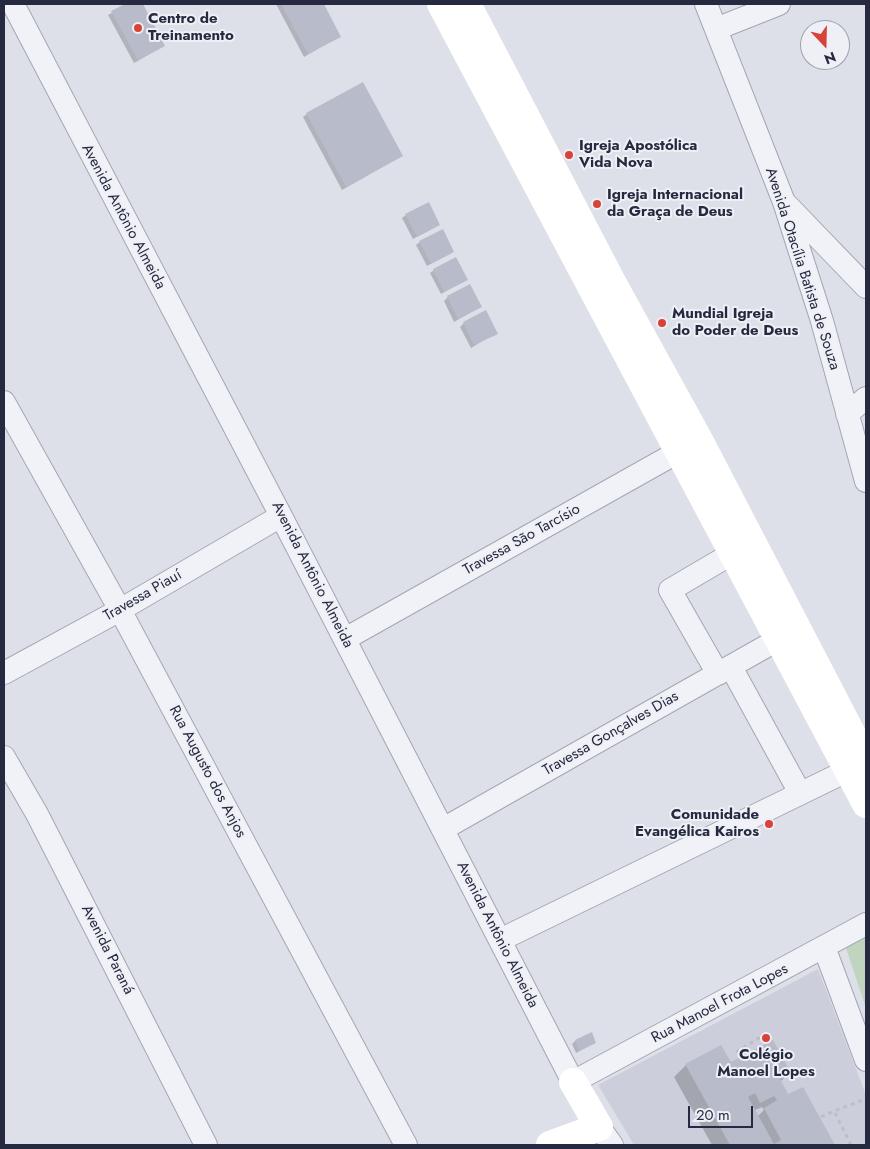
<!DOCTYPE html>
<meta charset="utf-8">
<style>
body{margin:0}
#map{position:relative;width:870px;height:1149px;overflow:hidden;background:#dee0e9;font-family:Jost,sans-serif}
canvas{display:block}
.frame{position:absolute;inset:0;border:5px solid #262a41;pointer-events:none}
.north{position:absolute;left:800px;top:20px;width:50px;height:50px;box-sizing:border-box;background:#eef0f6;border:1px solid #9ea1ae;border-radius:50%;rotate:159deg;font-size:14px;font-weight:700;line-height:20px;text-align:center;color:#262a41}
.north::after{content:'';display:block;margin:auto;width:18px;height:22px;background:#d84239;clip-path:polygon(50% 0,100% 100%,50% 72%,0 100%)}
.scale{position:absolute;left:688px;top:1106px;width:65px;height:22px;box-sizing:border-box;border:2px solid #262a41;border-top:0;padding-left:6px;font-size:15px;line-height:18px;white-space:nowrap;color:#262a41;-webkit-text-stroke:4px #eef0f6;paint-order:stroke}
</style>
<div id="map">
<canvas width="870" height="1149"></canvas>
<div class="frame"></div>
<div class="north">N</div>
<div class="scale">20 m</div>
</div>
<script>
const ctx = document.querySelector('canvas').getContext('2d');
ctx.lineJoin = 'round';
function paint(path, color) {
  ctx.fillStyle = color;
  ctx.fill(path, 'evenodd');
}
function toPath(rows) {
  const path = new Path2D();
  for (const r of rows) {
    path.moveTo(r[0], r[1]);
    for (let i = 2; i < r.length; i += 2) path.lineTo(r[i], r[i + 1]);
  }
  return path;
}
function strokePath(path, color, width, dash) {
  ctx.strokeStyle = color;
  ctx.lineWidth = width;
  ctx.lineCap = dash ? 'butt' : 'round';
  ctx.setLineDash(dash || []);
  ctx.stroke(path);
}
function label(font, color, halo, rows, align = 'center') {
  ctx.font = font + ' Jost,sans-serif';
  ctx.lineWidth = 4;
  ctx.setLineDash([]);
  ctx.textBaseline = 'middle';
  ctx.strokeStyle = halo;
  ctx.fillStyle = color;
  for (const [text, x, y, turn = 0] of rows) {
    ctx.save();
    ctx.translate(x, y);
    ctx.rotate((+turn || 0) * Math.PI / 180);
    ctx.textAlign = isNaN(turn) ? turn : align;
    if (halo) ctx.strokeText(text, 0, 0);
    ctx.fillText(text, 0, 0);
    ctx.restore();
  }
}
paint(toPath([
 [818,969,866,1095,866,1145,634,1145,598,1085]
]), '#cccfdb');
paint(toPath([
 [866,938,866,1008,846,948]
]), '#c0d4bf');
paint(toPath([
 [127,4,141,4,164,46,134,63,108,15],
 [276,4,322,4,340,36,304,57],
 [307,114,402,156,342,190,303,117],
 [406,215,439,225,413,239,402,218],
 [420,242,453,252,427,266,416,245],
 [434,270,466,280,441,294,430,273],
 [448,297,480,307,454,322,444,301],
 [464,323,496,333,471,348,460,327],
 [575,1041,595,1043,576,1053,572,1044],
 [730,1064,789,1073,780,1082,788,1096,803,1088,833,1145,712,1145,674,1077,686,1065],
 [762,1107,764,1110,758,1116,755,1110]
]), '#0003');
paint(toPath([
 [125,4,143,4,165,46,138,60,111,11],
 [281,4,324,4,341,37,308,54],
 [363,82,403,156,346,187,306,113],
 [429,202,440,225,417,237,405,214],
 [443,229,454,252,431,264,419,241],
 [456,257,468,280,444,292,433,269],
 [470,284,482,307,458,319,447,296],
 [486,310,498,334,474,345,463,322],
 [592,1032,596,1043,579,1051,575,1040],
 [773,1040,791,1073,780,1079,788,1094,803,1087,835,1145,730,1145,685,1064,721,1045,731,1062],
 [755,1093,760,1103,774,1096,777,1100,764,1108,781,1140,774,1144,748,1097]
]), '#b8bbc9');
const street = toPath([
 [13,4,281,516,573,1082,866,924],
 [706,4,784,202,822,321,866,481],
 [716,29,779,4],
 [787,205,866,287],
 [4,402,120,610,406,1145],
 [847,414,866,398],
 [345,639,694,443],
 [731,667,800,793],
 [4,673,120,610,281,516],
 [718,674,670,590,733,553],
 [4,757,37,814,206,1145],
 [443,829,779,639],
 [500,940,863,763],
 [824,947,866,1060],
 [599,1127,612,1145]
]);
strokePath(street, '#a3a6b3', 24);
strokePath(toPath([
 [736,1052,769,1032],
 [821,1117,834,1111],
 [851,1145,834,1111,866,1099]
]), '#bcbec8', 3, [4, 4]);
strokePath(street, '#f1f2f7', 22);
strokePath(toPath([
 [441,4,866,804],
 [467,4,612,282,699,440,866,761],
 [550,1145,599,1127,573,1082]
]), '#fff', 28);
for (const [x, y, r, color] of [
 [138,28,5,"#d84239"],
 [569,155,5,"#d84239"],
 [597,204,5,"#d84239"],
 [662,323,5,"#d84239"],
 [769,824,5,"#d84239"],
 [766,1038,5,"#d84239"]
]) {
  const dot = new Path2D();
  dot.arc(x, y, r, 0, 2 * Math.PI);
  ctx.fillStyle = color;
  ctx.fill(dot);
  strokePath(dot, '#eef0f6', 2);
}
label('bold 15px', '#262a41', '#eef0f6', [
 ["Centro de",148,19],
 ["Treinamento",148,36],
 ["Igreja Apostólica",579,146],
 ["Vida Nova",579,163],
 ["Igreja Internacional",607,195],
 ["da Graça de Deus",607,212],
 ["Mundial Igreja",672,314],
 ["do Poder de Deus",672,331],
 ["Comunidade",759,815,"right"],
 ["Evangélica Kairos",759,832,"right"],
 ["Colégio",766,1055,"center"],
 ["Manoel Lopes",766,1072,"center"]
], 'left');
label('15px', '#262a41', '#eef0f6', [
 ["Avenida Antônio Almeida",123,217,62],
 ["Avenida Otacília Batista de Souza",802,269,72],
 ["Travessa São Tarcísio",522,540,-29],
 ["Avenida Antônio Almeida",312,575,63],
 ["Travessa Piauí",143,596,-30],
 ["Travessa Gonçalves Dias",611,734,-30],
 ["Rua Augusto dos Anjos",207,772,62],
 ["Avenida Antônio Almeida",497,935,63],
 ["Avenida Paraná",107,950,63],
 ["Rua Manoel Frota Lopes",720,1004,-28]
]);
</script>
